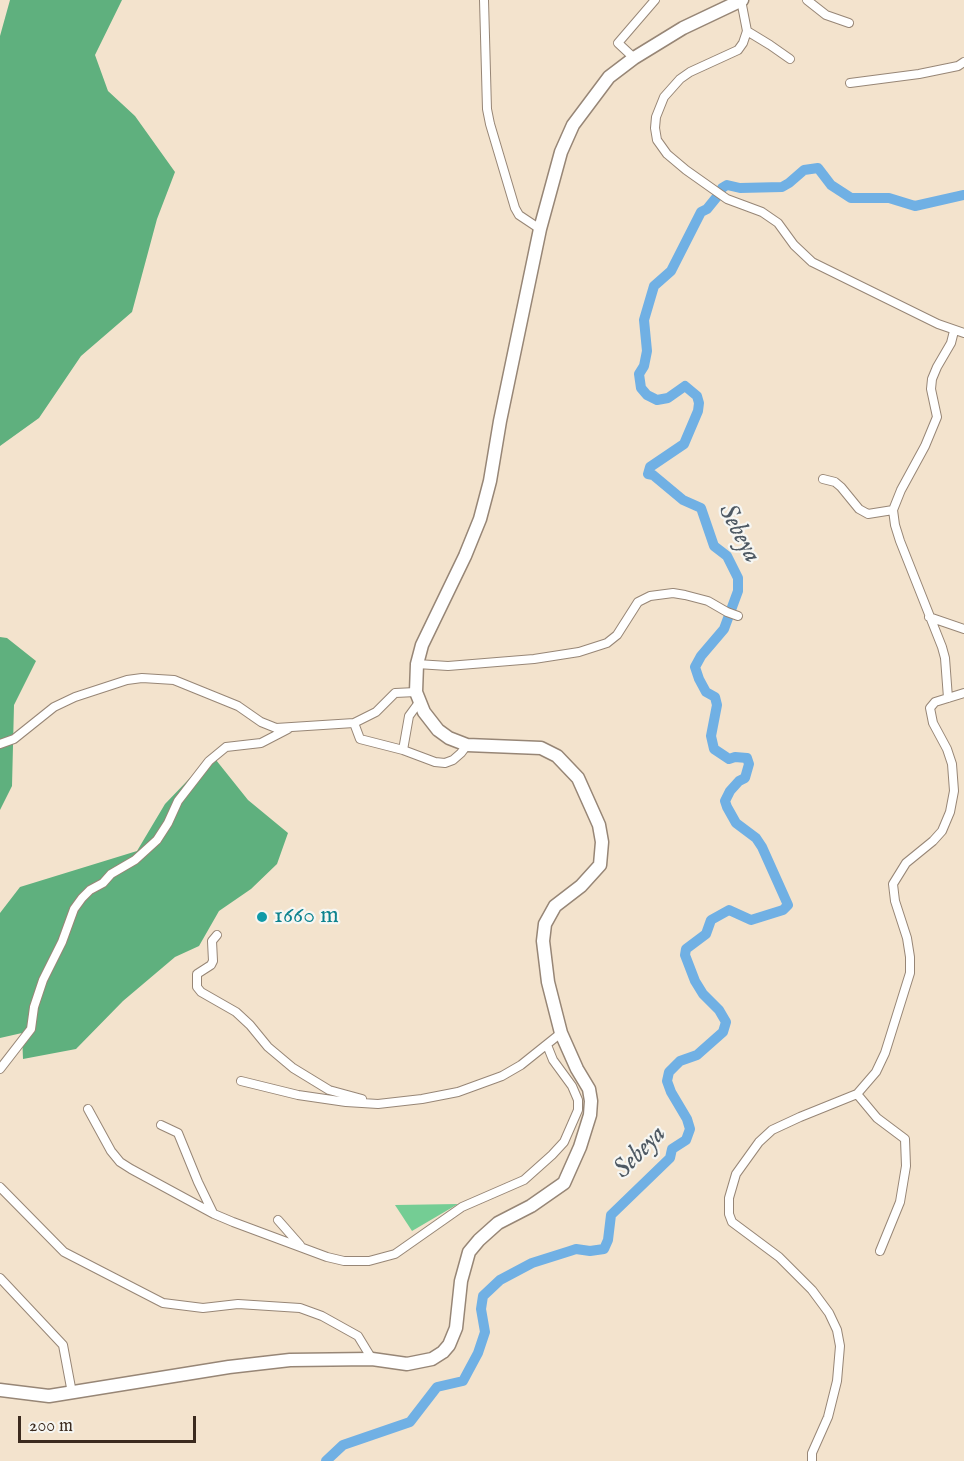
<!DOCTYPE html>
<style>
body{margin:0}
#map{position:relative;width:964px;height:1461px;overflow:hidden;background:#f3e3cd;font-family:"IM FELL English",serif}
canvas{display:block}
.scale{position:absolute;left:18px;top:1416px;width:178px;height:27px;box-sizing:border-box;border:3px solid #3b2a1e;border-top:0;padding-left:8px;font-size:18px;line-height:21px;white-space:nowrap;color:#3b2a1e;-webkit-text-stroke:4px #f6f6f2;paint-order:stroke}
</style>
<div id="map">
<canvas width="964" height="1461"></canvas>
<div class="scale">200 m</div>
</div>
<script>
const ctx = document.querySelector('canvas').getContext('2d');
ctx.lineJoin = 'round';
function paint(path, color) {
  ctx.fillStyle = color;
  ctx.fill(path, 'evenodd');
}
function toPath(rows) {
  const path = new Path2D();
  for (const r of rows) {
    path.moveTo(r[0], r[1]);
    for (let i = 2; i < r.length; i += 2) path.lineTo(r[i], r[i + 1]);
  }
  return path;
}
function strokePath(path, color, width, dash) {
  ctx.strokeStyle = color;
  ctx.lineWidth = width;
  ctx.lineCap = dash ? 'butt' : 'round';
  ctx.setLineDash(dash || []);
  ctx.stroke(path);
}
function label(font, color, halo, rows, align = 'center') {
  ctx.font = font + ' "IM FELL English",serif';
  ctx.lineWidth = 4.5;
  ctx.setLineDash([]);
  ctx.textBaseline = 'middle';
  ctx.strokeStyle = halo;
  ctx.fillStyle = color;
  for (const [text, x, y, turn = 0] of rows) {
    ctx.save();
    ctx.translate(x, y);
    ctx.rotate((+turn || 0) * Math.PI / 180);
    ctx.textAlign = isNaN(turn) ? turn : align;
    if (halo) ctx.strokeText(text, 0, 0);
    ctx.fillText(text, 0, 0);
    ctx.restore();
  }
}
paint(toPath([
 [458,1204,412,1231,395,1205]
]), '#74cd94');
paint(toPath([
 [10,0,122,0,95,55,108,91,135,116,175,172,157,219,132,312,81,356,39,418,0,446,0,36],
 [0,637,7,638,36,661,14,705,12,786,0,810],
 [212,755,248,800,288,833,277,864,251,889,219,911,199,946,175,957,123,1001,76,1049,23,1059,22,1033,0,1038,0,913,20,887,137,851,165,804]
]), '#5fb07e');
strokePath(toPath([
 [326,1461,343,1445,410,1422,437,1387,463,1381,478,1353,485,1332,481,1309,483,1296,500,1280,532,1263,570,1251,576,1249,590,1251,604,1249,608,1240,611,1215,670,1158,672,1149,686,1140,690,1129,687,1119,671,1092,667,1081,669,1072,680,1061,697,1055,723,1032,726,1022,719,1010,703,994,695,981,685,955,686,949,706,934,711,920,729,910,751,920,783,910,788,905,762,847,756,838,736,823,727,807,725,801,730,791,739,781,745,778,749,764,747,758,735,757,729,759,714,749,711,736,717,705,715,697,706,692,699,679,695,667,701,656,724,629,738,591,738,578,727,556,714,546,701,508,683,500,653,475,648,474,650,467,684,444,698,411,699,403,697,396,685,386,668,398,657,400,647,395,641,388,639,374,644,366,647,351,644,320,654,286,671,271,701,212,707,209,720,193,722,188,727,185,740,188,782,187,789,183,804,170,818,168,831,185,851,198,889,198,915,206,964,195]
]), '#70b0e4', 10);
const minor = toPath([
 [484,0,487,109,490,124,515,208,519,215,540,229],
 [741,0,747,31,743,43,738,50,690,72,680,79,664,97,656,117,655,128,657,140,667,154,686,170,727,199,762,212,778,223,794,245,812,262,938,324,964,333],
 [807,0,826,15,849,23],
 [747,31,770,45,790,59],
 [634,58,618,43,655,0],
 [850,83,919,74,958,66,964,62],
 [823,479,835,482,841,487,859,509,868,514,893,510],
 [929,617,964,629],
 [417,664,448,666,534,659,579,652,607,643,617,635,638,602,650,596,673,593,685,595,708,601,727,612,738,616],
 [948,698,945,658,942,647,900,541,895,525,893,510,901,490,925,446,937,417,931,389,932,379,937,367,951,343,954,331],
 [354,723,360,739,403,750,435,762,445,763,453,760,461,753,467,745],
 [0,744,14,739,54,707,75,697,127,680,142,678,174,680,238,706,261,722,276,728,354,723,376,712,395,693,416,692],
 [403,750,409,716,420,701],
 [217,935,212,941,213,961,211,965,197,974,197,987,201,992,236,1012,250,1025,268,1047,293,1068,329,1090,362,1099],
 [0,1069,31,1029,34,1007,43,980,62,942,74,909,82,898,90,890,103,883,111,874,135,860,157,840,168,823,178,801,209,761,226,747,261,743,288,729],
 [241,1081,298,1095,346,1102,378,1104,422,1099,458,1092,502,1076,521,1065,561,1033],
 [857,1094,877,1118,905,1139,906,1166,900,1202,880,1251],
 [88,1109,111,1151,120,1162,131,1169,214,1214,233,1222,327,1257,344,1261,369,1261,395,1254,462,1207,524,1180,552,1155,564,1142,578,1110,578,1100,572,1086,553,1060,547,1045],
 [161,1125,178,1133,198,1182,213,1213],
 [0,1187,64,1252,163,1303,203,1308,238,1304,300,1308,322,1316,358,1336,372,1359],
 [278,1220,300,1245],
 [0,1278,63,1345,72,1393],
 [812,1461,812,1453,828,1417,837,1381,840,1346,837,1330,829,1313,812,1290,779,1257,732,1222,729,1214,729,1198,736,1174,759,1142,772,1130,800,1117,857,1094,876,1072,885,1053,910,973,910,957,907,938,895,901,893,884,906,863,933,841,942,831,950,812,954,791,952,764,947,749,933,723,930,708,935,702,964,693]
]);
const highway = toPath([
 [0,1390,49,1396,229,1367,290,1360,372,1359,407,1364,432,1359,443,1352,449,1345,456,1328,461,1281,469,1252,479,1240,498,1223,531,1206,564,1183,580,1147,590,1115,591,1101,589,1089,577,1069,561,1033,548,982,543,941,545,924,555,906,581,886,600,865,602,842,599,825,578,778,557,756,541,748,467,745,449,738,438,730,424,712,416,692,417,664,422,645,465,556,480,519,490,481,500,421,540,229,561,152,573,125,609,77,634,58,683,28,742,0]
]);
strokePath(minor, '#978676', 10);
strokePath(highway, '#978676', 15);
strokePath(minor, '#fff', 8);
strokePath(highway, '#fff', 12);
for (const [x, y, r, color] of [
 [262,917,6,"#0f9aa8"]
]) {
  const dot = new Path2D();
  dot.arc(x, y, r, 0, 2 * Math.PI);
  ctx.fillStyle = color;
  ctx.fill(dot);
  strokePath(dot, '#f6f6f2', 2);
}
label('24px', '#0d838f', '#f6f6f2', [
 ["1660 m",274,917]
], 'left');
label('italic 26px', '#4e5963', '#f6f6f2', [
 ["Sebeya",738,534,62],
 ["Sebeya",641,1153,-46]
]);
</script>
